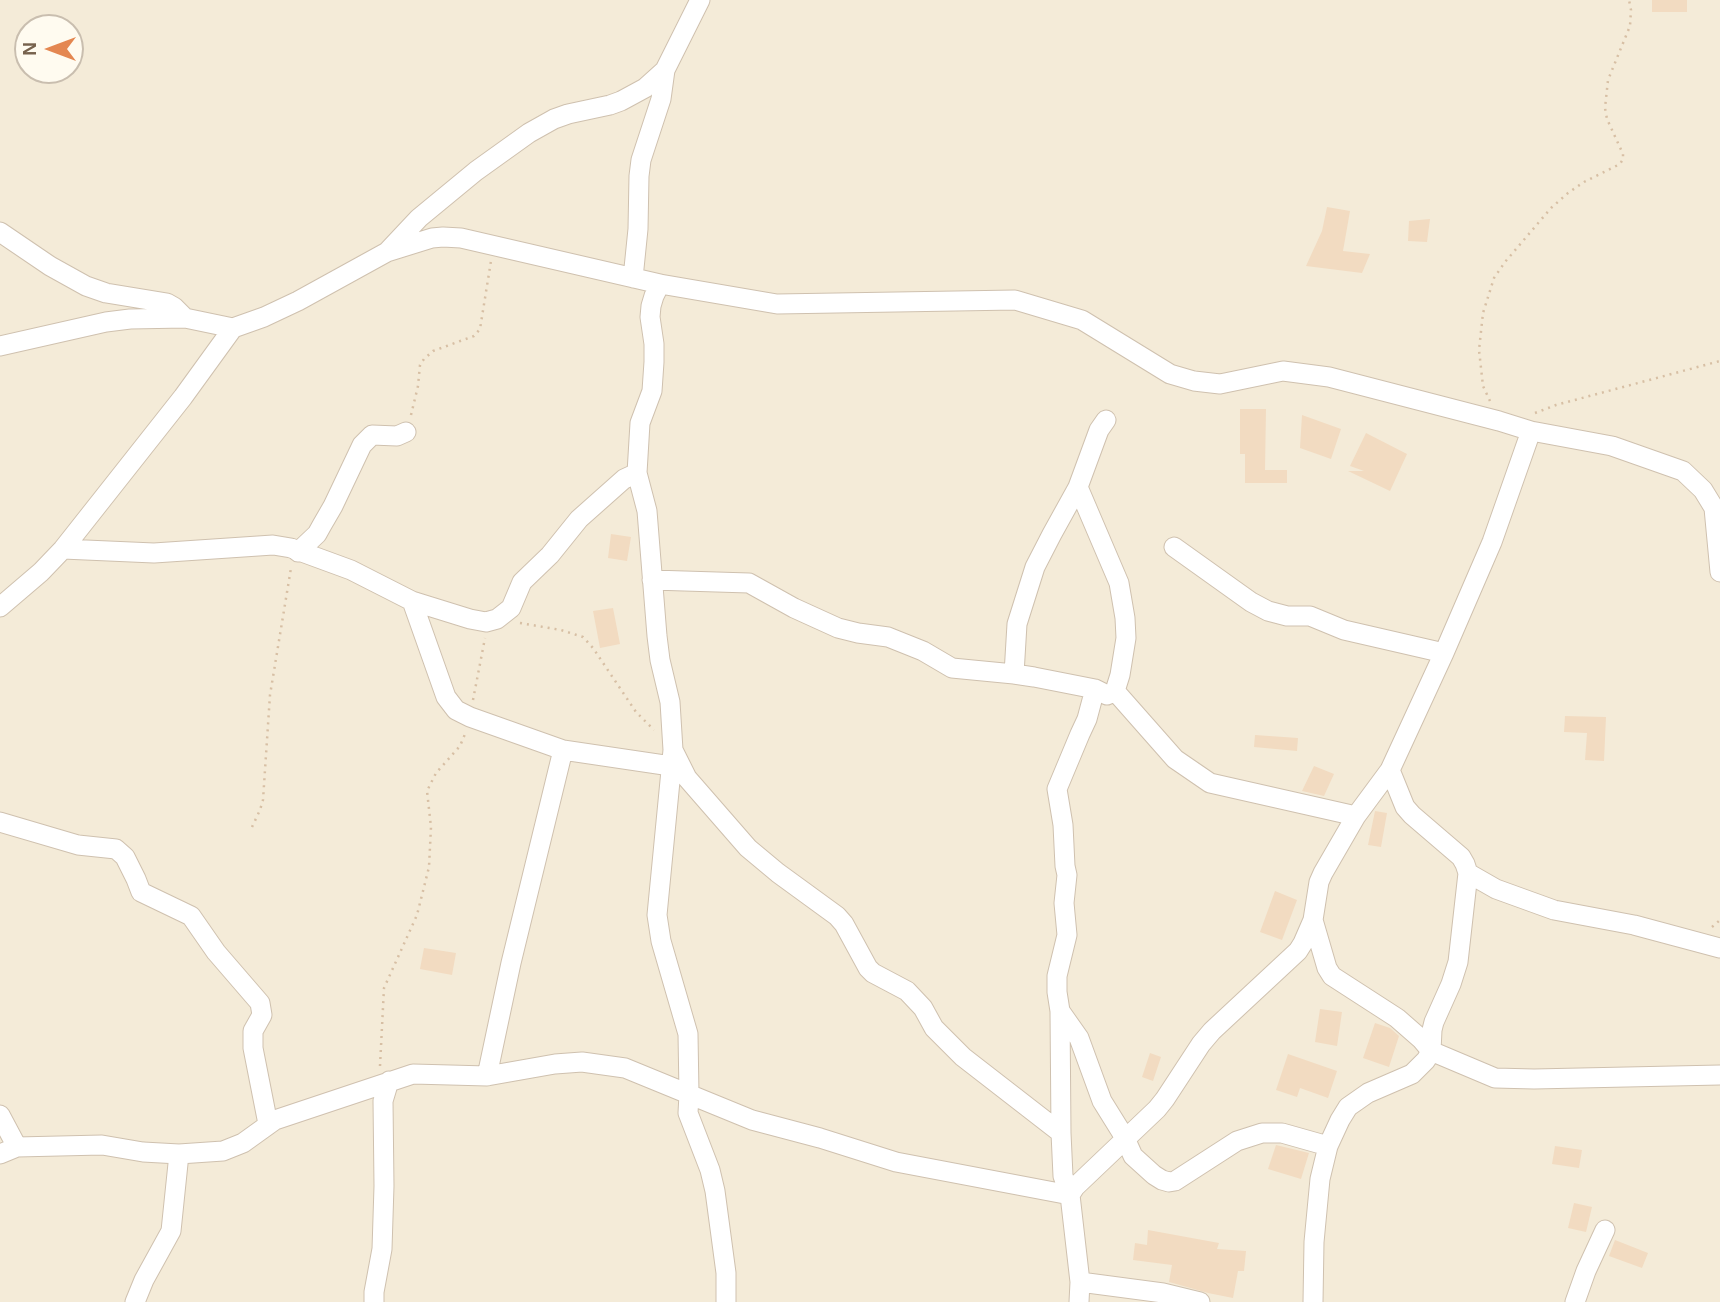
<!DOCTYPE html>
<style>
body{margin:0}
#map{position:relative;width:1720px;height:1302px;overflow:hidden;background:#fcf8ea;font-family:Helvetica,sans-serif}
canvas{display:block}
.north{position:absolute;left:14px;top:14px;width:70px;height:70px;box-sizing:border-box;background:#fffbf0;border:2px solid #c9beaf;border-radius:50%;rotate:270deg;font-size:19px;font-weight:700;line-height:28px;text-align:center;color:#77624d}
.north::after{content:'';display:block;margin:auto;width:24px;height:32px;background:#e48751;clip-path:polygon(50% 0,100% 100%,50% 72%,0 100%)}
</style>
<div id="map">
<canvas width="1720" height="1302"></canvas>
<div class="north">N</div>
</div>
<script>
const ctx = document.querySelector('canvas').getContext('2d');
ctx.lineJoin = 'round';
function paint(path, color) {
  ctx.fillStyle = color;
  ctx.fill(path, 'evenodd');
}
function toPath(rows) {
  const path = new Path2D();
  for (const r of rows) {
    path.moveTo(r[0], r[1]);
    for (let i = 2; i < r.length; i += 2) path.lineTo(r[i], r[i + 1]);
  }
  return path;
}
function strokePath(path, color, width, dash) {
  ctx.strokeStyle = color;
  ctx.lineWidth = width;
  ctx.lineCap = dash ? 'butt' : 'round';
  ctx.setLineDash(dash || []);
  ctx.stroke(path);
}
paint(toPath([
 [0,0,1720,0,1720,1302,0,1302],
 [28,28,70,28,70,70,28,70]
]), '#f4ebd8');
paint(toPath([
 [1652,0,1687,0,1687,12,1652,12],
 [1327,207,1350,211,1343,251,1370,254,1362,273,1306,266,1322,231],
 [1430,219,1427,242,1408,241,1409,221],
 [1240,409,1266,409,1265,470,1287,470,1287,483,1245,483,1245,454,1240,454],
 [1302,415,1341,429,1331,459,1300,448],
 [1366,433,1407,454,1390,491,1348,471,1364,471,1350,466],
 [611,534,631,537,627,561,608,558],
 [613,608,620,644,600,648,593,611],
 [1565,716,1606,717,1604,761,1585,760,1587,733,1564,732],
 [1255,735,1298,738,1297,751,1254,747],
 [1314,766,1334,774,1324,796,1302,791],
 [1375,811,1387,813,1381,847,1368,845],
 [1275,891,1297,900,1282,940,1260,932],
 [424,948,456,953,452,975,420,969],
 [1320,1009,1342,1012,1337,1046,1315,1042],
 [1375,1023,1390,1028,1399,1036,1389,1067,1363,1058],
 [1150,1053,1161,1057,1153,1081,1142,1077],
 [1288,1054,1337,1071,1328,1098,1300,1088,1297,1097,1276,1090],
 [1276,1145,1309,1153,1301,1179,1268,1169],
 [1555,1146,1582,1150,1579,1168,1552,1164],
 [1574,1203,1592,1207,1586,1232,1568,1228],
 [1148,1230,1219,1243,1217,1249,1246,1251,1244,1271,1238,1271,1233,1298,1208,1293,1169,1282,1172,1265,1133,1260,1135,1243,1147,1245],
 [1615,1240,1648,1253,1642,1268,1609,1256]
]), '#f2dbc1');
const minor = toPath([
 [0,232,50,266,86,286,106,293,167,303,174,307,185,318],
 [388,251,419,218,476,171,529,133,554,119,568,114,610,105,621,101,645,88,665,70,700,0],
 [633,278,638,229,639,176,641,160,661,99,665,70],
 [660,284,654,296,651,306,650,317,654,344,654,362,652,391,640,423,637,473,647,511,657,636,660,660,670,702,673,750,657,915,661,941,688,1034,689,1094,688,1113,710,1170,715,1191,726,1273,726,1302],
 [0,346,106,322,130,319,185,318,233,328],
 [1174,547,1251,602,1268,611,1287,616,1310,616,1344,630,1444,653],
 [63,549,154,553,273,545,291,548,351,570,412,601,470,619,486,622,497,619,511,608,522,582,550,555,579,519,624,479,637,473],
 [298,552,317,534,322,525,333,506,362,445,372,435,397,436,406,432],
 [652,580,749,583,794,608,838,628,858,633,888,637,923,651,952,668,1014,674,1034,677,1095,689,1107,695,1115,691,1120,675,1126,638,1125,618,1119,583,1078,487],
 [412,601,446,697,456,710,470,717,563,750,671,766],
 [0,607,41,572,63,549,183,397,233,328,264,317,298,301,387,252,432,238,443,237,461,238,660,284,777,304,1015,300,1082,320,1170,374,1194,381,1220,384,1283,371,1329,377,1499,421,1531,431,1612,446,1683,471,1703,490,1714,508,1720,572],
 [1014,674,1017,624,1035,567,1052,534,1078,487,1099,430,1106,420],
 [1095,689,1087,719,1080,734,1057,789,1063,825,1065,866,1067,875,1064,903,1067,935,1057,976,1057,992,1060,1011,1079,1038,1102,1101,1125,1138,1133,1156,1154,1175,1162,1180,1169,1182,1175,1181,1237,1141,1262,1133,1282,1133,1328,1146],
 [1115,691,1175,759,1210,783,1356,816],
 [673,750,687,778,748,848,778,873,837,916,844,924,868,968,873,973,907,991,923,1008,934,1028,963,1057,1061,1133,1063,1176,1070,1195],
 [0,822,78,845,116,849,125,857,136,879,141,892,191,916,216,952,260,1003,262,1015,253,1031,253,1048,268,1124],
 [1468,873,1496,889,1554,910,1634,925,1720,948],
 [1313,920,1327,968,1332,976,1397,1018,1421,1039,1431,1051,1495,1078,1534,1079,1720,1075],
 [1060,1011,1061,1133],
 [487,1076,511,963,563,750],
 [0,1115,17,1147,102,1145,143,1152,179,1154,223,1151,243,1143,275,1120,413,1074,487,1076,555,1064,582,1062,625,1068,752,1120,820,1138,896,1162,1070,1195],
 [0,1154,17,1147],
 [1080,1282,1163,1293,1200,1302],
 [135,1302,144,1280,171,1231,179,1154],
 [374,1302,374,1292,382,1249,384,1186,383,1101,389,1081],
 [1079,1302,1080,1282,1070,1195,1075,1187,1157,1109,1165,1099,1201,1044,1212,1031,1298,951,1303,943,1313,920,1319,882,1323,873,1356,816,1390,770,1444,653,1492,542,1531,431],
 [1313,1302,1314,1242,1320,1179,1328,1146,1340,1120,1348,1107,1368,1093,1412,1074,1426,1060,1431,1051,1432,1030,1434,1022,1451,984,1458,962,1468,873,1465,864,1461,857,1412,815,1405,807,1390,770],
 [1575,1302,1586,1271,1605,1230]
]);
strokePath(minor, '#cfc1af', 21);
strokePath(toPath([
 [1490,401,1483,386,1479,350,1483,313,1494,278,1505,262,1551,208,1568,193,1584,182,1620,164,1623,159,1623,154,1607,119,1605,108,1608,80,1630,26,1631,10,1629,0],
 [1535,413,1556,405,1720,361],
 [411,415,418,386,420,365,424,359,433,351,474,336,480,329,491,261],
 [520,623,561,630,583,637,593,648,636,712,654,730],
 [473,700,485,638],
 [252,827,260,810,263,800,270,695,291,568],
 [1712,927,1720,920],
 [380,1066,384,988,417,915,429,867,431,827,427,791,436,773,460,746,465,734]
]), '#d7bfa4', 2.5, [2, 5]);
strokePath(minor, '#fff', 19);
</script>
